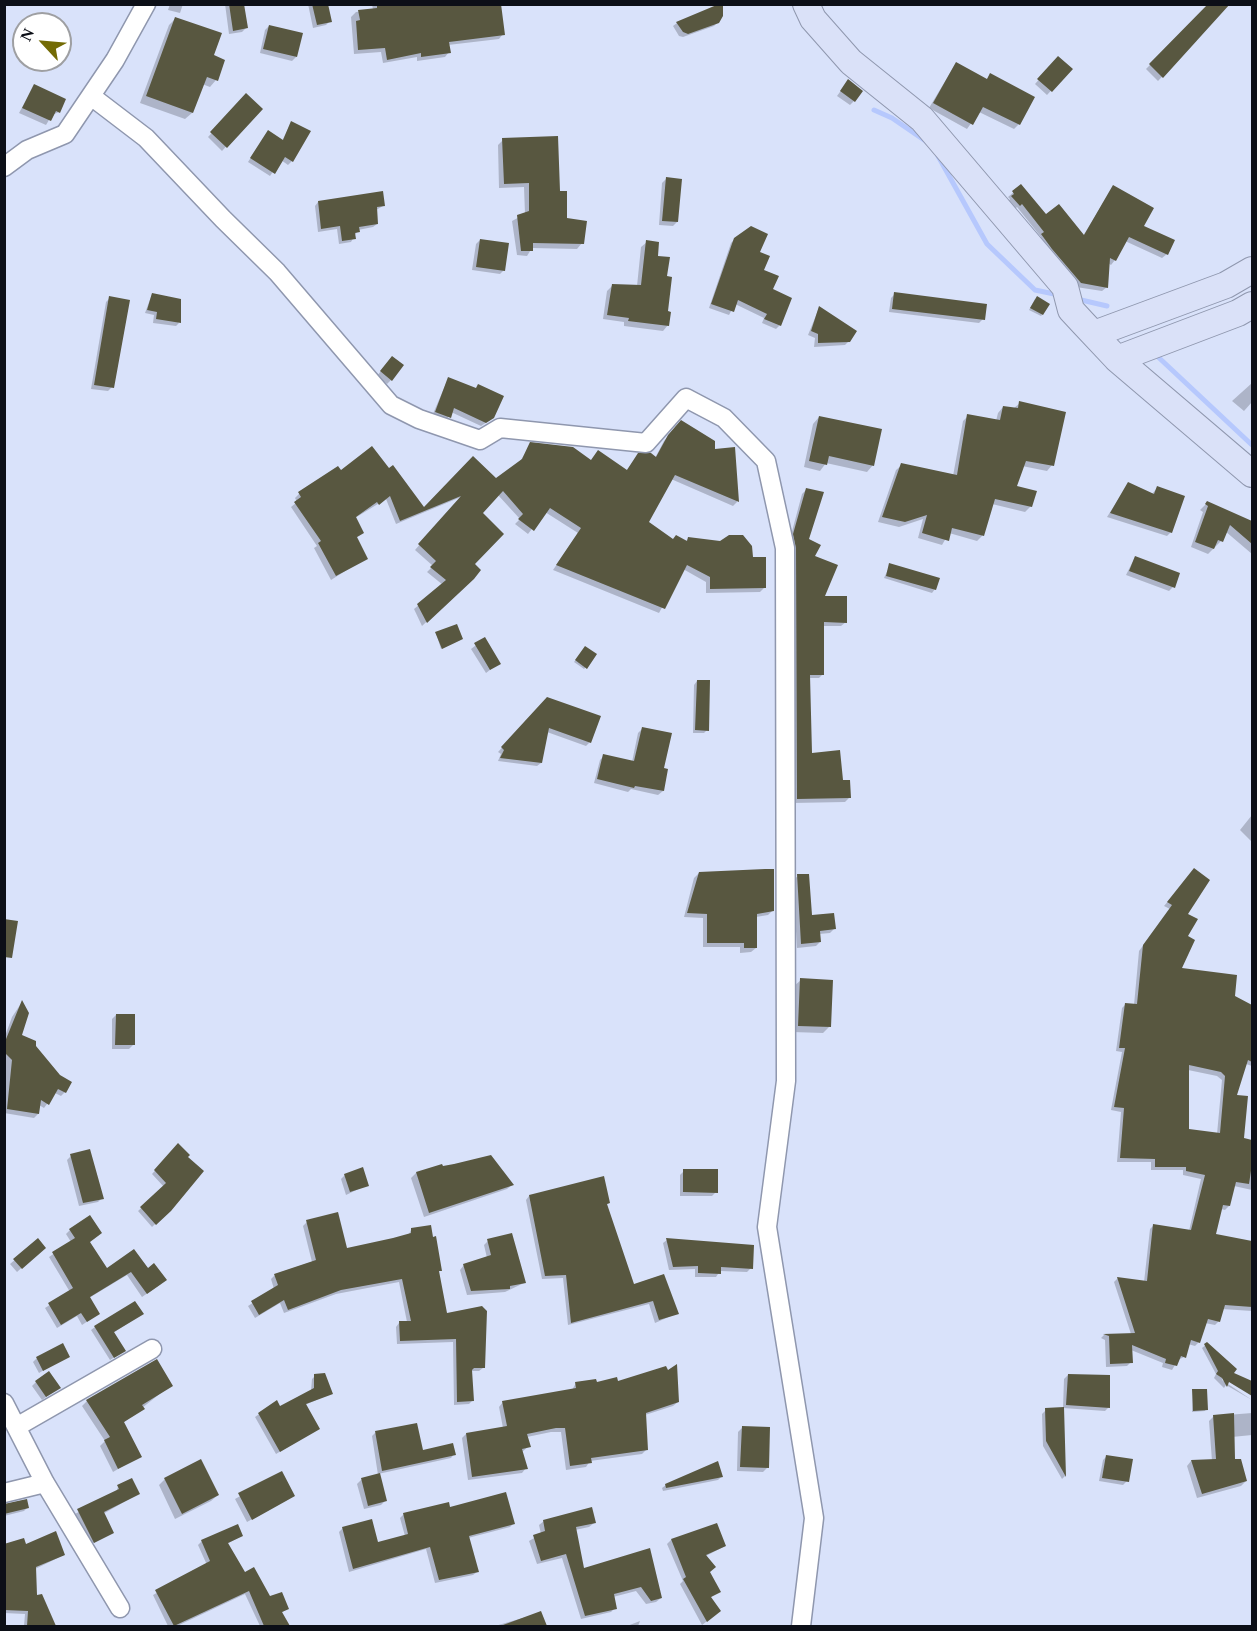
<!DOCTYPE html>
<style>
body{margin:0}
#map{position:relative;width:1257px;height:1631px;overflow:hidden;background:#d9e2fa;font-family:"Times New Roman",serif}
canvas{display:block}
.frame{position:absolute;inset:0;border:6px solid #0c0f17;pointer-events:none}
.north{position:absolute;left:12px;top:12px;width:60px;height:60px;box-sizing:border-box;background:#fff;border:2px solid #9e9fa2;border-radius:50%;rotate:296deg;font-size:16px;font-weight:700;line-height:24px;text-align:center;color:#0c0f17}
.north::after{content:'';display:block;margin:auto;width:21px;height:27px;background:#736b05;clip-path:polygon(50% 0,100% 100%,50% 72%,0 100%)}
</style>
<div id="map">
<canvas width="1257" height="1631"></canvas>
<div class="frame"></div>
<div class="north">N</div>
</div>
<script>
const ctx = document.querySelector('canvas').getContext('2d');
ctx.lineJoin = 'round';
function paint(path, color) {
  ctx.fillStyle = color;
  ctx.fill(path, 'evenodd');
}
function toPath(rows) {
  const path = new Path2D();
  for (const r of rows) {
    path.moveTo(r[0], r[1]);
    for (let i = 2; i < r.length; i += 2) path.lineTo(r[i], r[i + 1]);
  }
  return path;
}
function strokePath(path, color, width, dash) {
  ctx.strokeStyle = color;
  ctx.lineWidth = width;
  ctx.lineCap = dash ? 'butt' : 'round';
  ctx.setLineDash(dash || []);
  ctx.stroke(path);
}
paint(toPath([
 [170,4,183,4,180,13,168,10],
 [225,4,243,4,246,28,242,32,229,34],
 [308,4,332,4,326,6,330,21,326,25,313,28],
 [372,4,500,4,503,34,499,39,448,45,449,52,445,57,417,61,417,57,383,63,381,52,354,54,351,17,356,12,373,10],
 [1210,4,1196,41,1158,81,1146,69],
 [175,19,212,56,216,80,210,87,202,84,192,113,185,119,140,103,169,25],
 [718,22,714,26,683,37,679,36,673,26,677,23],
 [269,26,296,57,292,61,260,53,265,30],
 [1058,58,1071,69,1047,95,1035,84],
 [956,63,986,80,991,75,1019,124,1014,129,979,112,967,129,929,108],
 [845,85,854,101,850,105,837,96],
 [34,86,59,112,52,115,46,125,19,113],
 [246,96,260,109,222,151,208,137],
 [291,123,292,161,288,165,281,160,270,176,248,162,265,136,282,141],
 [503,140,558,192,566,219,582,243,577,249,532,248,527,256,517,255,512,221,525,214,524,187,499,188,498,145],
 [666,179,677,222,673,226,659,225,662,183],
 [1021,186,1046,216,1083,236,1113,187,1142,226,1167,254,1162,258,1125,241,1115,260,1111,265,1108,263,1107,287,1102,291,1076,287,1038,240,1041,237,1017,207,1014,210,1008,202,1010,199,1008,197],
 [318,202,383,206,376,210,377,224,373,227,358,230,351,242,339,244,337,229,318,232,315,206],
 [735,239,758,252,762,271,772,291,780,325,776,329,762,323,764,318,735,304,729,315,709,308,731,243],
 [480,240,504,270,500,274,472,270,476,244],
 [647,242,666,278,668,325,663,331,624,326,624,322,603,319,607,291,612,286,637,286,641,247],
 [152,294,179,323,176,326,153,323,154,315,145,313],
 [895,294,983,319,979,323,889,312,891,298],
 [110,298,112,387,108,391,91,389,106,302],
 [1035,299,1042,315,1041,316,1029,310],
 [819,308,849,341,845,345,814,347,815,338,808,335],
 [388,362,391,380,387,384,377,376],
 [448,379,493,418,481,426,451,412,446,421,432,416],
 [1252,383,1252,402,1244,411,1232,401],
 [1020,403,1052,465,1047,471,1022,466,1016,487,1031,506,1025,512,992,504,982,536,977,541,949,533,942,545,918,538,923,519,899,527,878,522,896,470,902,465,953,476,963,421,968,416,996,421,998,413,1003,407,1014,408],
 [819,417,873,465,867,472,826,463,820,471,804,467,813,424],
 [681,422,713,450,734,449,737,502,733,506,671,479,647,522,672,540,685,542,688,539,752,558,764,588,760,592,706,593,706,582,683,569,659,613,553,570,578,533,545,512,528,534,515,524,520,519,498,495,480,513,473,578,422,626,414,609,443,585,427,572,433,566,415,550,461,497,396,524,386,499,355,518,363,533,356,538,366,558,331,580,314,548,317,546,291,507,297,502,295,498,299,494,340,472,389,470,424,509,496,480,519,463,531,444,626,471,638,455,655,458,664,441],
 [1128,484,1152,494,1157,488,1171,532,1167,536,1107,517],
 [806,490,807,539,822,598,846,622,841,626,822,626,823,674,819,678,809,678,810,754,842,781,849,798,845,802,793,803,790,539,802,494],
 [1207,503,1252,522,1252,554,1225,531,1221,541,1208,554,1191,547,1203,512,1200,510],
 [1135,557,1173,587,1169,591,1126,575],
 [890,565,935,589,932,593,884,578],
 [436,633,460,640,441,649],
 [484,639,499,663,486,673,471,649],
 [585,648,585,668,584,669,574,662],
 [697,681,707,730,704,733,693,733,694,685],
 [547,699,590,742,586,746,547,732,541,763,537,766,498,761,501,754,498,752],
 [642,729,663,770,663,791,658,795,631,789,628,792,594,783,600,760,604,756,632,762,638,733],
 [1252,815,1252,842,1240,830],
 [699,873,773,910,768,915,756,917,756,948,751,952,740,953,740,947,703,947,703,918,684,917,694,878],
 [1191,874,1186,937,1179,970,1252,1006,1245,1032,1252,1035,1252,1066,1246,1064,1235,1096,1242,1139,1252,1141,1252,1190,1234,1186,1229,1206,1225,1210,1221,1209,1214,1235,1252,1243,1249,1283,1252,1283,1252,1311,1222,1309,1219,1321,1215,1325,1205,1323,1199,1342,1195,1346,1188,1344,1184,1357,1178,1360,1172,1370,1162,1367,1163,1363,1131,1350,1131,1362,1127,1366,1106,1367,1105,1340,1101,1338,1104,1335,1131,1334,1114,1282,1118,1278,1144,1282,1150,1229,1154,1225,1189,1231,1201,1179,1183,1175,1183,1170,1151,1170,1151,1162,1117,1162,1121,1112,1111,1110,1122,1052,1116,1051,1122,1008,1126,1004,1134,1005,1139,951,1170,909,1164,906],
 [1188,1070,1217,1076,1222,1080,1217,1134,1188,1130],
 [798,876,810,917,834,929,830,933,819,934,820,942,816,946,797,948,793,880],
 [801,980,829,1027,823,1033,792,1032,794,986],
 [22,1002,20,1036,34,1047,59,1076,65,1092,61,1096,55,1093,44,1108,39,1105,38,1114,34,1118,4,1113,4,1039,12,1017],
 [116,1015,133,1045,129,1049,112,1049,112,1019],
 [178,1145,186,1158,170,1210,152,1227,138,1211,164,1187,152,1174],
 [71,1156,102,1198,98,1202,79,1206,67,1160],
 [441,1166,512,1185,507,1189,424,1217,411,1178,416,1173],
 [684,1171,716,1192,712,1196,680,1196,680,1175],
 [345,1175,367,1185,346,1195,341,1179],
 [529,1196,609,1203,606,1205,633,1285,678,1313,655,1323,649,1304,568,1325,563,1278,542,1279,526,1200],
 [307,1222,346,1250,408,1236,411,1230,440,1270,438,1273,446,1314,483,1368,479,1371,471,1371,473,1400,469,1404,454,1405,453,1342,397,1344,396,1327,399,1323,407,1322,399,1282,336,1294,284,1313,280,1303,255,1318,248,1306,274,1289,271,1279,274,1276,312,1262,303,1226],
 [70,1230,88,1242,107,1270,134,1251,161,1284,142,1297,127,1275,89,1298,94,1317,82,1325,77,1316,57,1328,45,1308,70,1292,49,1257,71,1242,66,1234],
 [38,1240,40,1251,17,1272,10,1264],
 [667,1240,751,1268,747,1272,720,1271,716,1277,695,1277,695,1269,669,1270,663,1243],
 [488,1241,524,1283,505,1292,467,1295,460,1270,464,1265,487,1258,484,1245],
 [142,1314,113,1333,124,1351,110,1360,91,1330,95,1327],
 [1207,1344,1232,1373,1252,1383,1252,1395,1223,1377,1222,1380,1252,1400,1226,1385,1224,1388,1214,1378,1216,1374,1202,1348],
 [68,1356,39,1373,33,1362,37,1358],
 [1068,1375,1109,1407,1105,1411,1063,1408,1064,1379],
 [315,1376,332,1393,305,1405,315,1431,276,1454,255,1417,276,1402,280,1407,311,1391,312,1379],
 [36,1382,59,1388,42,1400,32,1386],
 [576,1383,617,1383,678,1402,673,1406,645,1415,646,1450,642,1454,590,1461,586,1467,566,1470,561,1432,551,1432,527,1437,529,1446,522,1452,526,1468,522,1473,468,1480,462,1438,466,1434,503,1428,499,1407,503,1402,572,1390],
 [171,1385,123,1423,140,1456,113,1472,100,1446,105,1441,82,1406,87,1401],
 [1193,1391,1206,1409,1205,1411,1192,1412],
 [1063,1409,1065,1476,1062,1479,1043,1446,1042,1414,1046,1410],
 [1252,1413,1252,1435,1232,1437,1233,1460,1246,1481,1241,1486,1197,1498,1187,1466,1191,1461,1212,1461,1209,1421,1214,1416],
 [742,1428,767,1468,763,1472,737,1471,738,1432],
 [375,1433,422,1452,454,1454,451,1458,378,1474,385,1501,381,1505,364,1509,357,1484,361,1480,378,1475,372,1436],
 [1107,1456,1127,1481,1123,1485,1099,1481,1103,1460],
 [281,1473,294,1496,247,1522,235,1499],
 [721,1477,718,1480,663,1491,662,1488,666,1485],
 [165,1479,218,1495,211,1501,175,1519,159,1485],
 [118,1487,138,1494,103,1514,112,1532,90,1545,75,1514,116,1492],
 [4,1505,28,1507,24,1511,4,1516],
 [449,1509,514,1523,510,1527,468,1538,477,1572,473,1575,435,1583,426,1549,349,1572,339,1532,343,1528,377,1544,405,1536,400,1518,404,1514],
 [544,1521,594,1523,589,1527,575,1530,583,1570,649,1550,661,1598,656,1602,646,1604,636,1591,613,1597,615,1608,611,1612,581,1619,562,1558,537,1564,529,1541,541,1534,539,1525],
 [716,1525,725,1546,706,1556,709,1573,719,1591,710,1598,715,1615,702,1625,680,1584,683,1581,667,1544,671,1540],
 [241,1536,227,1544,245,1574,270,1598,287,1609,281,1613,288,1626,260,1626,245,1594,177,1626,168,1626,153,1595,207,1565,198,1545,202,1541],
 [4,1545,25,1546,64,1555,35,1569,35,1596,49,1614,41,1626,24,1626,25,1614,4,1613],
 [540,1613,545,1626,495,1626],
 [640,1621,638,1626,627,1626]
]), '#0003');
strokePath(toPath([
 [874,110,892,118,927,142],
 [938,156,987,244,1035,290,1059,295],
 [1077,299,1107,306],
 [1156,355,1252,445]
]), '#b6c8fd', 5);
paint(toPath([
 [229,4,244,4,248,28,233,31],
 [312,4,328,4,332,22,317,25],
 [377,4,501,4,505,35,449,42,451,53,421,57,421,53,387,60,385,48,358,50,356,21,360,20,358,10,377,8],
 [719,4,723,4,723,16,719,23,688,34,683,32,676,22],
 [1208,4,1230,4,1163,78,1149,64],
 [175,17,222,33,214,55,225,60,218,81,207,77,193,113,146,96],
 [269,25,303,33,297,57,263,49],
 [1058,56,1073,69,1052,92,1037,79],
 [956,62,987,79,990,73,1035,97,1020,125,983,107,973,125,933,103],
 [848,79,863,91,855,102,840,91],
 [34,84,66,99,60,113,56,111,51,121,22,108],
 [246,93,263,109,227,148,210,132],
 [291,121,311,131,293,162,285,157,275,174,250,158,268,130,283,140],
 [558,136,560,191,567,191,567,218,587,221,584,244,533,243,533,251,521,251,517,215,529,211,529,183,504,184,502,138],
 [666,177,682,179,678,222,662,221],
 [1021,184,1046,214,1059,204,1084,235,1113,185,1154,208,1144,226,1175,240,1168,255,1129,237,1116,261,1110,258,1108,288,1081,283,1052,249,1041,234,1044,232,1022,204,1020,206,1011,196,1014,194,1012,191],
 [383,191,385,206,377,207,378,224,359,227,360,232,355,233,356,239,342,241,340,226,321,229,318,201],
 [751,226,768,234,760,252,770,256,764,270,779,276,773,289,792,298,781,326,764,319,767,314,738,300,734,312,711,304,734,238],
 [480,239,509,243,505,271,476,267],
 [646,240,659,242,658,256,670,257,667,276,672,277,668,311,671,312,669,326,628,321,629,318,607,315,612,284,641,285],
 [894,292,987,304,985,320,892,309],
 [152,293,181,299,181,323,156,319,157,312,147,310],
 [109,296,130,300,114,388,94,385],
 [1037,296,1050,304,1043,315,1030,308],
 [819,306,857,331,850,342,818,343,818,334,811,331],
 [392,356,404,365,392,381,380,371],
 [448,377,476,388,478,384,504,396,494,418,486,423,454,408,451,418,435,412],
 [1019,401,1066,412,1054,466,1026,461,1017,486,1037,491,1032,507,995,499,984,536,952,528,949,541,922,533,927,515,905,522,882,517,901,463,957,475,967,414,1000,420,1003,406,1018,408],
 [819,416,882,429,874,466,829,456,827,465,809,461],
 [681,420,715,441,715,449,735,447,739,502,675,475,649,522,673,539,676,535,687,541,688,537,720,541,729,535,743,535,752,546,753,557,766,557,766,588,710,589,710,577,687,565,665,609,556,565,581,528,550,508,534,531,518,519,523,514,503,491,483,513,504,534,475,564,481,570,474,579,427,623,417,604,446,580,430,567,436,561,418,544,461,496,400,521,390,496,379,505,377,502,356,517,364,533,357,537,368,559,336,576,318,543,321,541,294,502,301,497,298,492,338,466,341,470,372,446,389,468,393,465,424,507,473,456,496,478,522,459,530,442,573,447,591,460,598,450,627,470,638,453,651,453,656,457,668,435],
 [1128,482,1154,494,1157,486,1185,496,1172,533,1110,513],
 [806,488,824,492,809,539,821,545,815,556,838,565,825,596,847,596,847,623,824,622,824,675,810,675,812,753,840,750,843,780,850,780,851,798,797,799,796,548,793,534],
 [1207,501,1252,521,1252,544,1230,525,1223,542,1218,540,1214,549,1195,542,1208,506,1205,504],
 [1135,556,1180,573,1175,588,1129,571],
 [889,563,940,578,936,590,886,576],
 [457,624,463,639,442,649,435,632],
 [485,637,501,664,490,670,474,643],
 [585,646,597,654,587,669,575,660],
 [697,680,710,680,709,731,695,730],
 [547,697,601,716,591,743,549,728,542,763,500,758,504,750,501,747],
 [642,727,672,733,664,768,668,769,664,791,635,786,634,788,597,779,603,754,634,761],
 [1194,868,1210,880,1188,914,1198,919,1188,936,1195,940,1182,968,1237,975,1235,996,1252,1005,1252,1062,1248,1060,1237,1095,1248,1096,1244,1138,1252,1140,1252,1164,1249,1184,1236,1182,1230,1206,1223,1205,1216,1234,1252,1241,1252,1307,1225,1305,1220,1322,1208,1319,1200,1343,1191,1340,1186,1358,1181,1356,1177,1366,1165,1363,1166,1359,1132,1345,1133,1363,1110,1364,1109,1336,1103,1334,1135,1333,1117,1277,1147,1281,1153,1224,1191,1230,1205,1175,1186,1171,1186,1167,1155,1167,1155,1159,1120,1158,1124,1108,1114,1107,1125,1048,1119,1048,1125,1003,1137,1004,1143,945,1172,905,1167,902],
 [1189,1065,1221,1072,1225,1076,1220,1133,1189,1129],
 [765,869,774,869,774,911,757,914,757,948,744,948,744,943,707,943,707,914,687,913,699,872],
 [797,874,809,874,812,915,834,913,836,929,820,931,821,942,801,944],
 [4,919,18,921,12,958,4,957],
 [800,978,833,980,831,1027,798,1026],
 [22,1000,29,1013,22,1035,36,1041,36,1046,60,1075,72,1082,66,1093,58,1089,49,1105,41,1100,39,1114,7,1109,12,1060,4,1052,4,1044],
 [116,1014,135,1014,135,1045,115,1045],
 [178,1143,190,1155,188,1157,204,1171,171,1211,156,1225,140,1207,166,1183,154,1170],
 [90,1149,104,1199,83,1203,70,1154],
 [491,1155,514,1185,429,1213,416,1172,442,1164,443,1166,454,1164],
 [363,1167,369,1186,350,1192,344,1174],
 [683,1169,718,1169,718,1193,683,1192],
 [604,1176,610,1203,607,1204,634,1284,664,1274,679,1314,659,1320,653,1301,571,1323,566,1275,545,1276,529,1195],
 [338,1212,347,1248,393,1238,411,1233,411,1228,431,1225,433,1237,436,1236,442,1271,439,1271,447,1313,482,1306,487,1311,485,1368,474,1368,472,1370,474,1401,457,1402,456,1339,400,1341,399,1321,411,1321,402,1279,341,1290,288,1310,284,1300,259,1315,251,1301,278,1285,274,1274,316,1260,306,1220],
 [90,1215,102,1233,90,1242,107,1268,134,1249,148,1268,154,1263,167,1280,147,1294,131,1272,90,1297,100,1314,87,1322,81,1313,61,1325,48,1303,73,1288,52,1252,75,1238,69,1229],
 [512,1233,526,1283,510,1286,510,1289,471,1291,463,1264,491,1255,487,1239],
 [38,1238,46,1248,22,1269,13,1259],
 [666,1238,754,1245,753,1269,721,1267,721,1274,698,1273,698,1266,673,1267],
 [135,1301,144,1314,114,1332,126,1351,114,1358,94,1326],
 [1207,1342,1237,1369,1234,1373,1252,1381,1252,1396,1229,1382,1227,1387,1222,1378,1216,1374,1218,1371,1204,1344],
 [63,1343,70,1357,43,1371,36,1357],
 [157,1359,173,1386,142,1405,145,1409,124,1422,142,1457,118,1469,104,1440,110,1437,86,1400],
 [677,1364,679,1402,646,1413,648,1450,591,1458,592,1463,570,1466,565,1428,556,1428,527,1434,531,1447,522,1449,528,1469,472,1477,466,1433,507,1426,502,1401,576,1388,575,1382,596,1379,597,1382,617,1377,618,1381,666,1366,668,1370],
 [49,1371,61,1388,46,1397,35,1381],
 [325,1373,333,1394,306,1404,320,1429,280,1452,258,1413,277,1400,280,1406,314,1388,314,1374],
 [1068,1374,1110,1375,1110,1408,1066,1405],
 [1192,1389,1207,1389,1208,1410,1193,1411],
 [1064,1407,1066,1477,1046,1441,1045,1408],
 [1234,1413,1235,1459,1241,1459,1247,1481,1202,1494,1191,1460,1216,1459,1213,1415],
 [417,1423,423,1450,453,1443,456,1455,382,1471,375,1431],
 [742,1426,770,1427,769,1468,740,1467],
 [1106,1455,1133,1459,1129,1482,1102,1478],
 [201,1459,219,1495,182,1514,164,1478],
 [718,1461,723,1477,666,1488,665,1484],
 [282,1471,295,1496,252,1520,238,1493],
 [380,1473,387,1501,368,1506,361,1478],
 [132,1478,140,1494,104,1512,114,1533,94,1543,77,1509,119,1489,117,1485],
 [506,1492,515,1524,469,1536,479,1572,439,1580,430,1547,353,1569,342,1527,372,1519,378,1542,408,1534,403,1513,449,1502,450,1507],
 [27,1499,29,1508,4,1514,4,1504],
 [592,1507,596,1523,576,1527,584,1568,650,1548,662,1598,651,1601,641,1587,614,1594,617,1609,585,1616,566,1554,541,1561,533,1535,545,1531,543,1520],
 [717,1523,726,1546,706,1555,716,1567,710,1572,721,1592,711,1597,721,1611,707,1622,683,1579,686,1577,671,1539],
 [238,1524,243,1536,228,1543,245,1572,254,1567,270,1596,282,1592,289,1609,282,1612,290,1626,264,1626,249,1591,174,1626,155,1590,210,1561,201,1540],
 [56,1531,65,1555,36,1567,37,1595,42,1594,56,1626,27,1626,28,1611,4,1610,4,1544,24,1538,26,1544],
 [541,1611,547,1626,504,1626,503,1625]
]), '#585740');
const street = toPath([
 [91,96,146,138,223,219,277,272,391,405,419,419,480,440,500,428,646,443,686,398,724,418,766,461,785,548,786,1081,767,1227,814,1518,801,1626],
 [4,167,27,150,65,134,115,60,146,4],
 [4,1403,45,1483,120,1608],
 [18,1426,152,1349],
 [4,1493,45,1483]
]);
const secondary = toPath([
 [806,4,813,19,851,62,922,119,1065,287,1071,310,1084,324,1117,359,1252,474],
 [1094,334,1226,285,1252,270],
 [1117,359,1238,313,1252,305]
]);
strokePath(street, '#8f97ae', 21);
strokePath(secondary, '#8f97ae', 28);
strokePath(street, '#fff', 18);
strokePath(secondary, '#dae1f8', 26);
</script>
